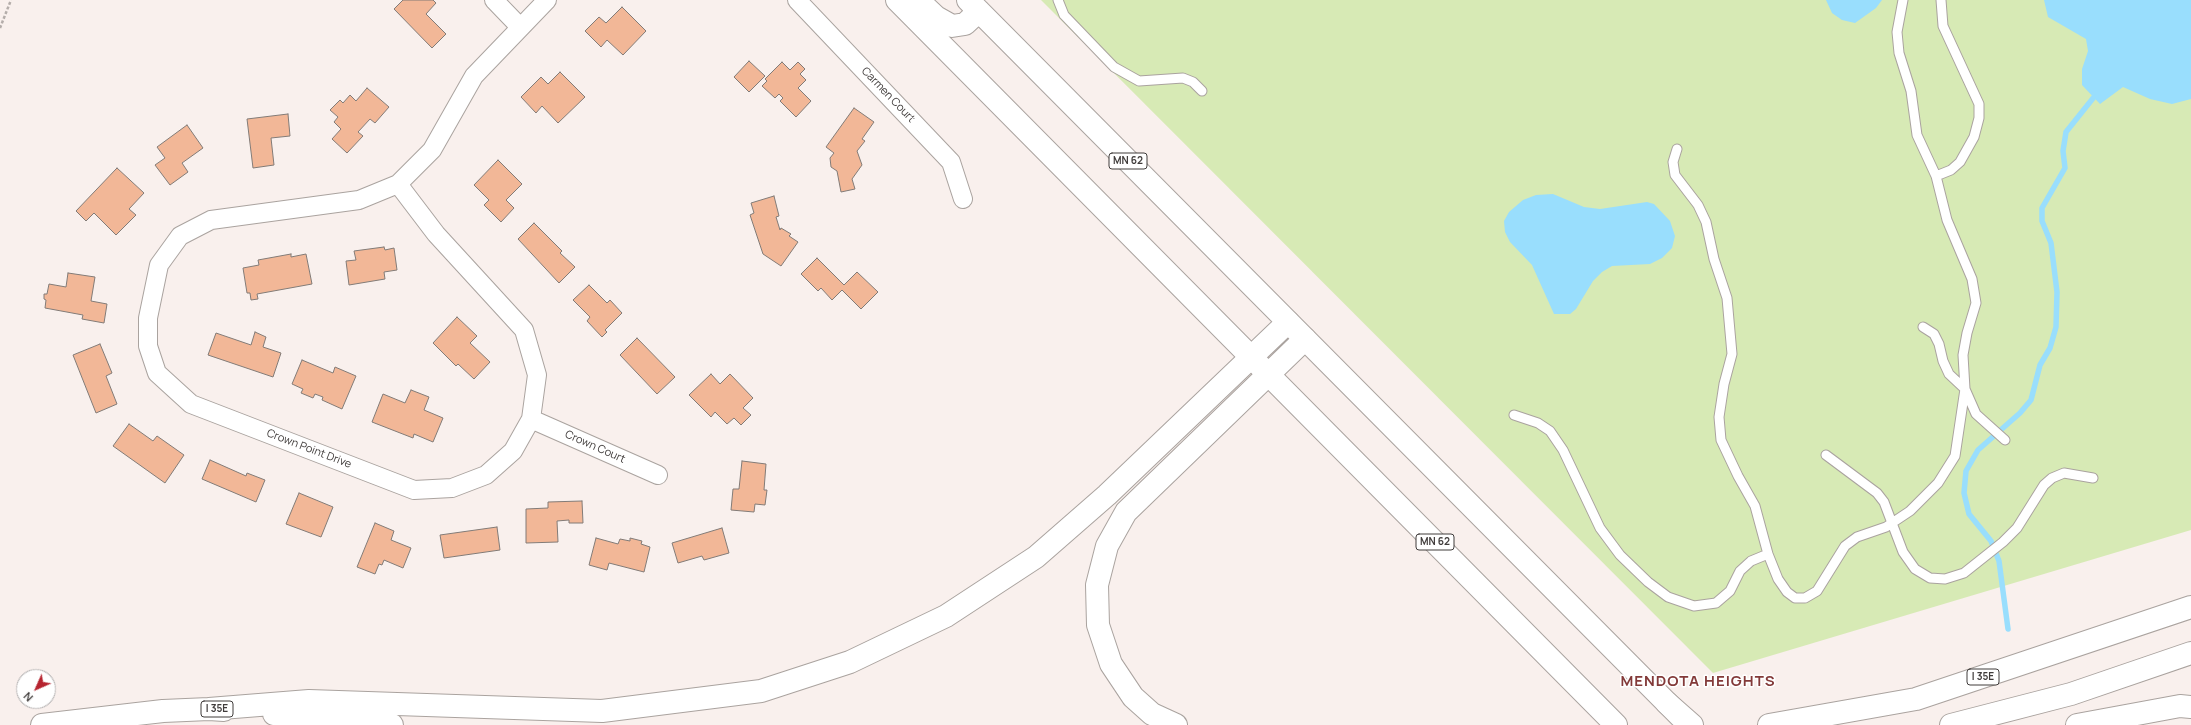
<!DOCTYPE html>
<style>
body{margin:0}
#map{position:relative;width:2191px;height:725px;overflow:hidden;background:#f9f0ed;font-family:Manrope,sans-serif}
canvas{display:block}
.north{position:absolute;left:16px;top:669px;width:40px;height:40px;box-sizing:border-box;background:#fff;border:1px solid #b3b1b1;border-radius:50%;rotate:225deg;font-size:11px;font-weight:700;line-height:16px;text-align:center;color:#403c3b}
.north::after{content:'';display:block;margin:auto;width:14px;height:18px;background:#b6242f;clip-path:polygon(50% 0,100% 100%,50% 72%,0 100%)}
</style>
<div id="map">
<canvas width="2191" height="725"></canvas>
<div class="north">N</div>
</div>
<script>
const ctx = document.querySelector('canvas').getContext('2d');
ctx.lineJoin = 'round';
function paint(path, color) {
  ctx.fillStyle = color;
  ctx.fill(path, 'evenodd');
}
function toPath(rows) {
  const path = new Path2D();
  for (const r of rows) {
    path.moveTo(r[0], r[1]);
    for (let i = 2; i < r.length; i += 2) path.lineTo(r[i], r[i + 1]);
  }
  return path;
}
function strokePath(path, color, width, dash) {
  ctx.strokeStyle = color;
  ctx.lineWidth = width;
  ctx.lineCap = dash ? 'butt' : 'round';
  ctx.setLineDash(dash || []);
  ctx.stroke(path);
}
function label(font, color, halo, rows, align = 'center') {
  ctx.font = font + ' Manrope,sans-serif';
  ctx.lineWidth = 3;
  ctx.setLineDash([]);
  ctx.textBaseline = 'middle';
  ctx.strokeStyle = halo;
  ctx.fillStyle = color;
  for (const [text, x, y, turn = 0] of rows) {
    ctx.save();
    ctx.translate(x, y);
    ctx.rotate((+turn || 0) * Math.PI / 180);
    ctx.textAlign = isNaN(turn) ? turn : align;
    if (halo) ctx.strokeText(text, 0, 0);
    ctx.fillText(text, 0, 0);
    ctx.restore();
  }
}
paint(toPath([
 [1041,0,2191,0,2191,530,1713,673]
]), '#d7eab5');
paint(toPath([
 [1826,0,1882,0,1876,8,1855,23,1842,20,1832,13],
 [2044,0,2191,0,2191,99,2172,104,2150,99,2123,87,2100,104,2082,85,2082,69,2088,51,2086,39,2048,17],
 [1553,194,1584,207,1600,209,1647,202,1654,204,1670,221,1675,236,1672,248,1662,258,1650,264,1612,266,1602,272,1593,281,1576,309,1570,314,1554,314,1532,265,1510,242,1505,232,1504,221,1509,212,1523,200,1536,195]
]), '#99defd');
strokePath(toPath([
 [2008,629,1999,561,1991,541,1969,514,1964,493,1966,471,1978,450,2020,413,2031,400,2040,365,2050,348,2056,327,2057,292,2051,243,2042,221,2042,208,2065,168,2063,151,2066,132,2094,97]
]), '#99defd', 5.5);
const building = toPath([
 [403,0,433,0,436,3,426,14,446,34,432,48,394,9,403,0],
 [622,7,646,31,623,55,607,40,601,47,585,31,599,17,606,23,622,7],
 [749,61,765,76,749,92,734,77,749,61],
 [782,62,790,70,798,62,805,69,800,74,806,80,798,88,811,101,796,117,780,101,783,98,779,94,775,98,762,86,767,81,765,79,782,62],
 [560,72,585,97,558,123,542,106,536,113,521,97,541,77,548,84,560,72],
 [367,88,389,107,375,123,370,119,358,132,363,136,347,153,332,139,341,129,334,122,338,117,330,110,340,100,343,103,350,95,356,101,367,88],
 [854,108,874,122,862,139,865,141,857,151,862,165,852,179,855,189,841,192,837,171,831,167,830,158,834,153,826,147,854,108],
 [288,114,290,136,271,138,274,165,253,168,247,119,288,114],
 [187,125,203,148,182,163,188,172,170,185,155,165,165,158,157,147,187,125],
 [498,160,522,184,506,200,514,208,501,222,484,205,489,200,474,185,498,160],
 [117,168,144,193,129,209,136,215,116,235,94,213,86,221,76,211,117,168],
 [774,196,779,216,776,217,780,230,781,228,791,234,789,236,798,242,781,266,763,254,750,215,754,213,751,203,774,196],
 [534,223,562,251,560,253,575,267,559,283,518,239,534,223],
 [384,247,385,250,394,248,397,270,384,272,385,279,349,285,346,261,356,260,354,251,384,247],
 [291,254,291,257,306,254,312,284,257,294,258,299,251,300,250,293,247,293,243,268,259,265,258,260,291,254],
 [817,258,844,285,857,272,878,292,861,309,842,290,832,300,821,288,818,291,801,274,817,258],
 [68,273,95,277,91,301,107,304,104,323,82,319,83,315,45,308,46,300,44,299,44,294,47,294,49,284,66,287,68,273],
 [589,285,607,303,610,300,622,313,605,330,607,332,602,337,587,321,590,317,573,300,589,285],
 [457,317,477,336,470,343,490,362,474,379,458,364,456,366,433,343,457,317],
 [255,332,266,337,263,347,281,353,273,377,208,355,216,333,251,345,255,332],
 [637,338,675,377,657,394,620,355,637,338],
 [100,344,112,373,106,376,117,404,96,413,73,355,100,344],
 [302,360,333,373,335,367,356,376,342,409,322,400,323,397,315,394,313,398,301,393,303,389,292,384,302,360],
 [711,374,720,384,730,374,753,398,743,408,751,415,741,425,734,418,727,424,715,412,711,417,689,395,711,374],
 [411,390,429,397,424,410,443,418,433,442,414,434,413,438,372,422,383,394,405,403,411,390],
 [129,424,153,441,157,436,184,455,165,483,113,446,129,424],
 [210,460,246,476,247,473,265,480,256,502,202,479,210,460],
 [742,461,766,464,764,490,767,490,765,505,755,504,754,512,731,510,733,489,739,489,742,461],
 [299,493,333,507,321,537,286,524,299,493],
 [582,501,583,523,569,523,569,520,557,521,558,542,526,543,526,509,548,508,548,502,582,501],
 [375,523,394,531,391,540,411,548,403,568,384,560,382,565,379,564,375,574,357,567,375,523],
 [497,527,500,550,444,558,440,535,497,527],
 [722,528,729,553,704,560,702,556,678,563,672,543,722,528],
 [596,538,618,544,620,539,630,541,630,538,642,541,641,544,650,547,644,572,609,563,607,570,589,565,596,538]
]);
paint(building, '#f2b797');
strokePath(building, '#827b77', 1);
const service = toPath([
 [1058,0,1064,15,1114,67,1139,81,1183,78,1193,82,1202,91],
 [1677,149,1673,162,1675,175,1698,205,1706,222,1714,259,1727,298,1732,354,1724,384,1719,417,1721,440,1738,476,1755,506,1768,554,1778,579,1787,592,1795,598,1805,598,1817,591,1845,546,1857,537,1886,527,1910,511,1938,483,1955,456,1965,389,1963,355,1967,333,1976,303,1972,279,1947,220,1936,176,1917,135,1911,91,1899,53,1897,32,1903,0],
 [1936,176,1951,170,1960,162,1974,137,1979,118,1979,104,1943,26,1941,0],
 [1923,327,1934,334,1939,344,1943,361,1949,374,1965,389,1976,414,2005,440],
 [1514,415,1538,423,1550,431,1563,450,1600,528,1620,555,1648,582,1668,597,1694,606,1716,603,1730,591,1740,571,1751,561,1768,554],
 [1826,455,1877,493,1884,502,1903,552,1915,569,1930,578,1945,579,1964,573,2003,542,2017,528,2044,485,2052,478,2064,473,2093,478]
]);
const minor = toPath([
 [494,0,520,27],
 [797,0,951,162,963,199],
 [398,184,436,234,524,330,537,375,531,419,513,451,486,475,452,488,414,490,191,404,157,373,148,346,148,318,159,265,180,236,211,220,359,200,398,184,432,150,474,76,547,0],
 [531,419,658,475]
]);
const trunk = toPath([
 [897,0,1616,725],
 [918,0,936,17,952,26,965,24,979,11],
 [968,0,1680,716]
]);
const motorway = toPath([
 [1667,703,1692,725],
 [209,709,309,701,602,711,761,691,850,662,946,616,1036,557,1107,495,1288,322],
 [274,714,392,725],
 [42,725,163,711,209,709,224,710],
 [1176,725,1152,714,1133,697,1111,664,1098,625,1097,585,1107,546,1126,512,1305,339],
 [1769,725,1916,699,2191,607],
 [1951,725,2071,694,2191,653],
 [2077,725,2180,706,2191,707]
]);
strokePath(service, '#aaa39f', 11);
strokePath(minor, '#aaa39f', 20);
strokePath(trunk, '#aaa39f', 24);
strokePath(motorway, '#aaa39f', 24);
strokePath(toPath([
 [0,28,11,0]
]), '#b4adaa', 2.5, [3, 2]);
strokePath(service, '#fff', 9);
strokePath(minor, '#fff', 18);
strokePath(trunk, '#fff', 22);
strokePath(motorway, '#fff', 22);
for (const [x, y, w] of [
 [1128,161,38],
 [1435,542,38],
 [1983,677,32],
 [217,709,32]
]) {
  const box = new Path2D();
  box.roundRect(x - w / 2, y - 8, w, 16, 3);
  ctx.fillStyle = '#fff';
  ctx.fill(box);
  strokePath(box, '#403c3b', 1);
}
label('bold 10px', '#403c3b', null, [
 ["MN 62",1128,161],
 ["MN 62",1435,542],
 ["I 35E",1983,677],
 ["I 35E",217,709]
]);
label('11px', '#403c3b', '#fff', [
 ["Carmen Court",888,95,46],
 ["Crown Court",595,447,24],
 ["Crown Point Drive",309,449,21]
]);
ctx.letterSpacing = '1px';
label('bold 15px', '#833a39', '#fff', [
 ["MENDOTA HEIGHTS",1698,682]
]);
ctx.letterSpacing = '0px';
</script>
